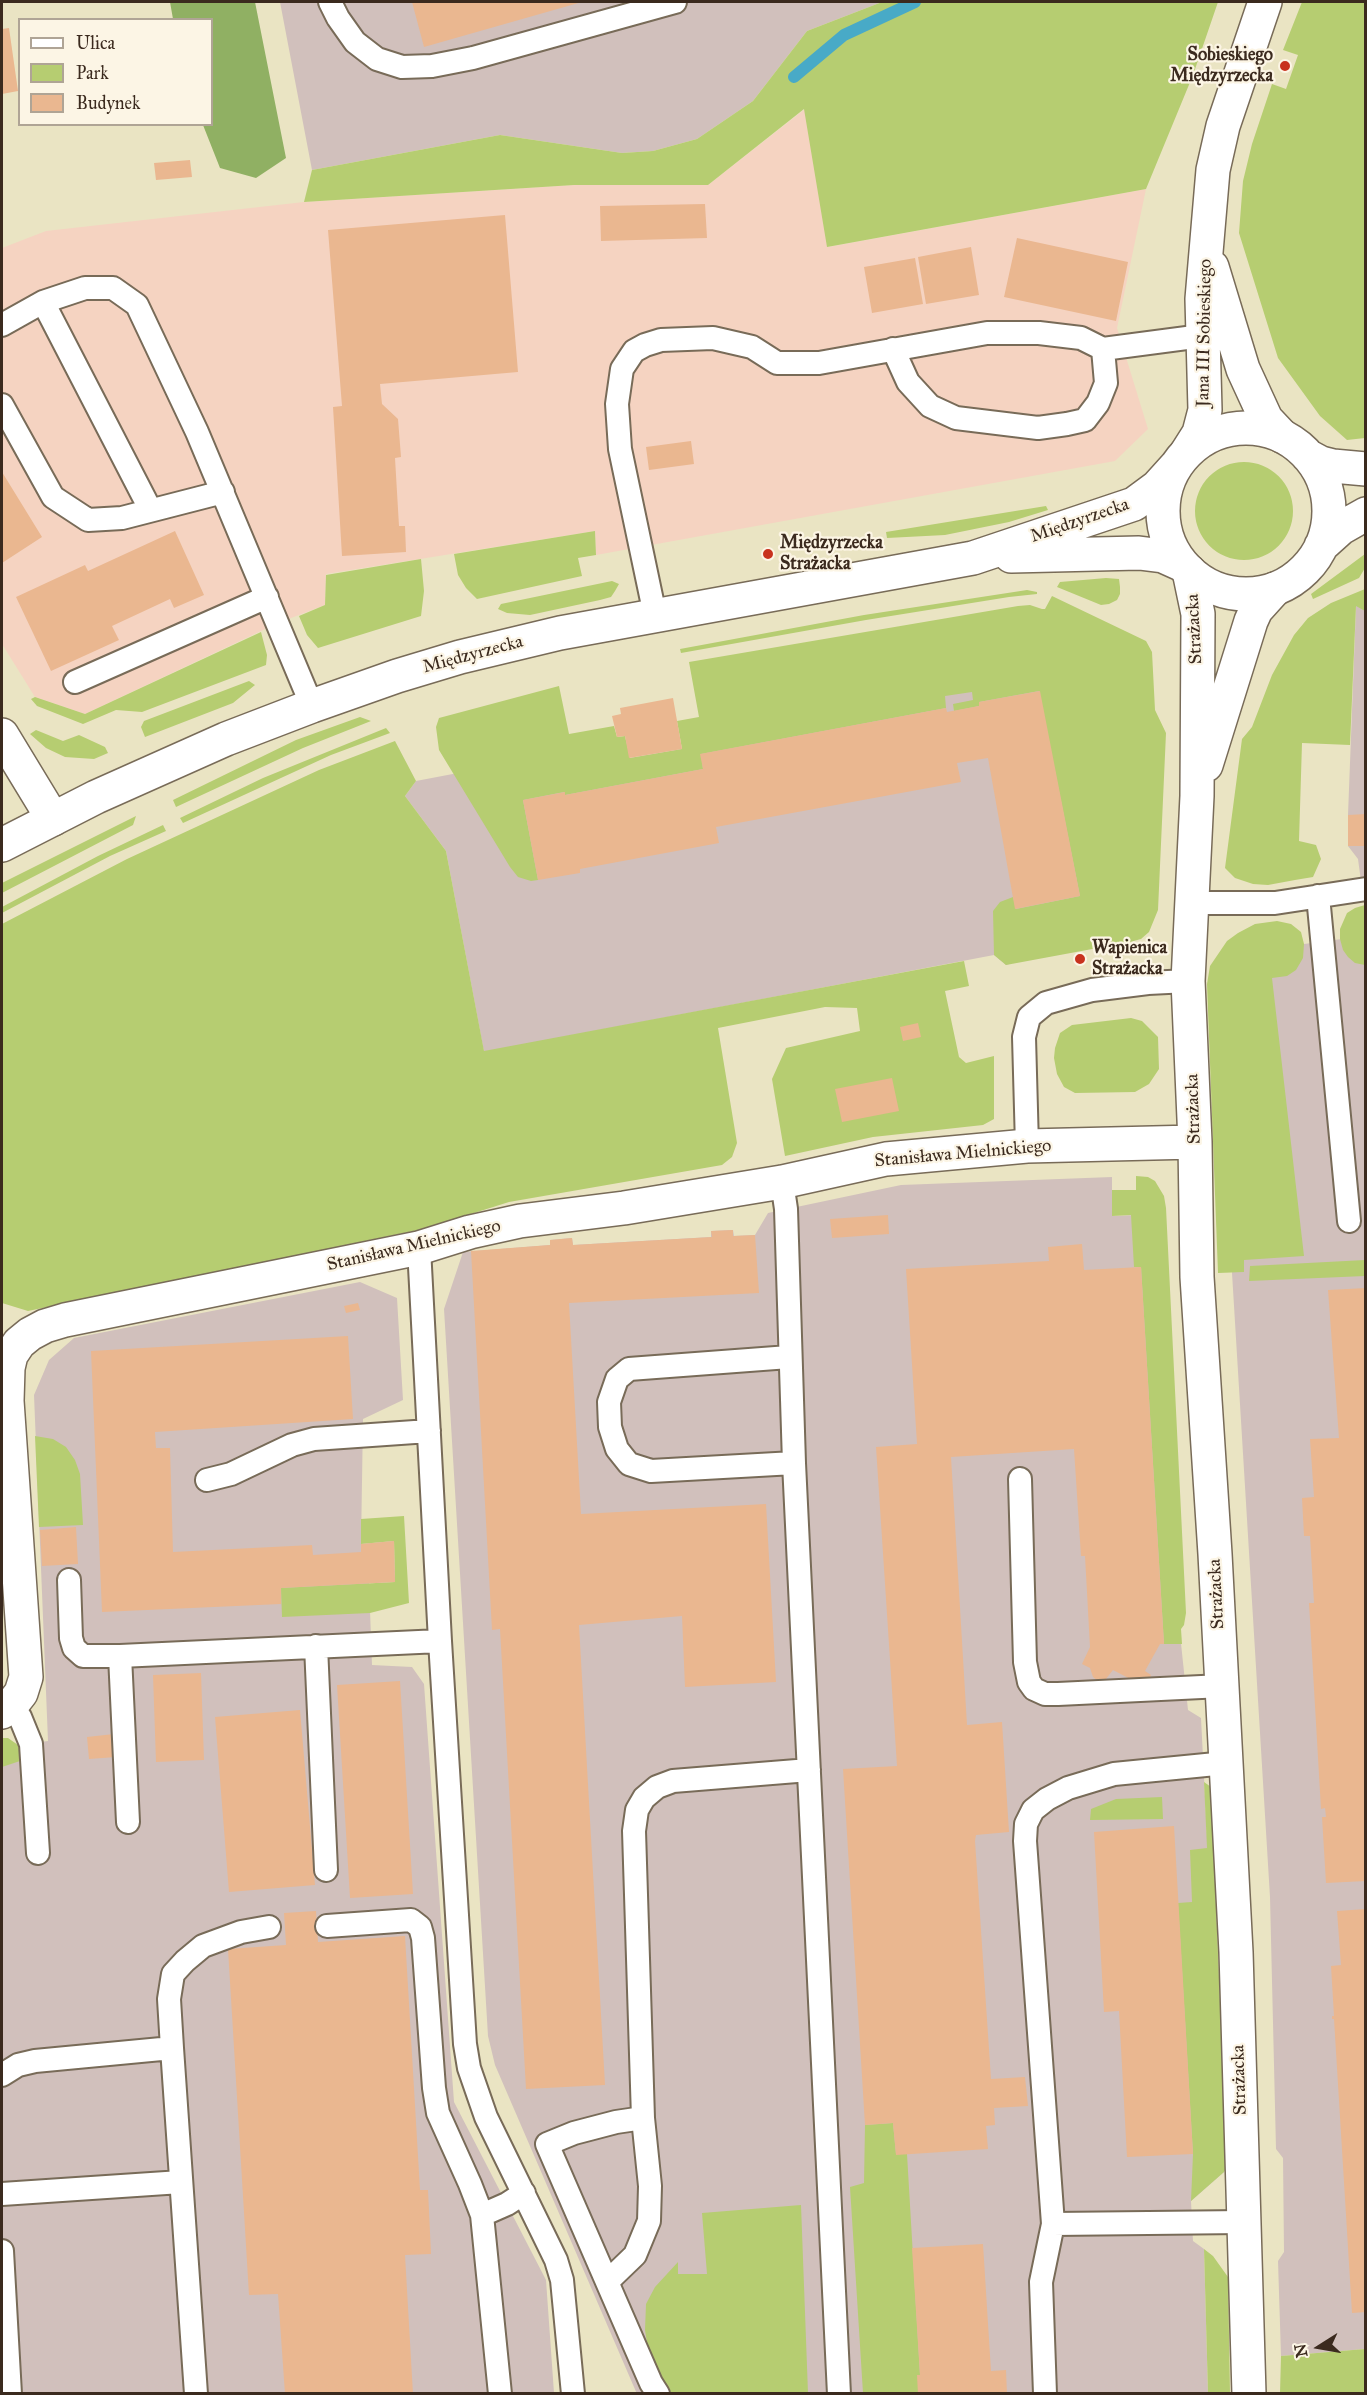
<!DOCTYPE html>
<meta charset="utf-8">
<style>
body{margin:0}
#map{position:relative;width:1367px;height:2395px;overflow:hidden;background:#eae4c3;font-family:"IM FELL Great Primer",serif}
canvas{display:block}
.frame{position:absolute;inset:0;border:3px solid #3b2a1e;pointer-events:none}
.legend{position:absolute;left:18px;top:18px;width:195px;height:108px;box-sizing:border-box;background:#fcf5e5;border:2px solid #afa495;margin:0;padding:8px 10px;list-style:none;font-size:18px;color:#3b2a1e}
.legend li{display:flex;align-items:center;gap:12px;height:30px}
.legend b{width:30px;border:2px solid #afa495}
.north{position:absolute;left:1289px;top:2317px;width:60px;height:60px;-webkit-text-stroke:4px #fcf5e5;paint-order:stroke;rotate:259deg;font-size:16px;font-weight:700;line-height:24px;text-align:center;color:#3b2a1e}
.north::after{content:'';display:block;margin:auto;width:21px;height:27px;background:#3b2a1e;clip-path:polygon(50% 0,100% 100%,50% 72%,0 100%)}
</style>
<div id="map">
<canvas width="1367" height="2395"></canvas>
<div class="frame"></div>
<ul class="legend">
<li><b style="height:8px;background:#fff"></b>Ulica</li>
<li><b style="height:16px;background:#b6cd71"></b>Park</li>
<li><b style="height:16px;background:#eab790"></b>Budynek</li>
</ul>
<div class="north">N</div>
</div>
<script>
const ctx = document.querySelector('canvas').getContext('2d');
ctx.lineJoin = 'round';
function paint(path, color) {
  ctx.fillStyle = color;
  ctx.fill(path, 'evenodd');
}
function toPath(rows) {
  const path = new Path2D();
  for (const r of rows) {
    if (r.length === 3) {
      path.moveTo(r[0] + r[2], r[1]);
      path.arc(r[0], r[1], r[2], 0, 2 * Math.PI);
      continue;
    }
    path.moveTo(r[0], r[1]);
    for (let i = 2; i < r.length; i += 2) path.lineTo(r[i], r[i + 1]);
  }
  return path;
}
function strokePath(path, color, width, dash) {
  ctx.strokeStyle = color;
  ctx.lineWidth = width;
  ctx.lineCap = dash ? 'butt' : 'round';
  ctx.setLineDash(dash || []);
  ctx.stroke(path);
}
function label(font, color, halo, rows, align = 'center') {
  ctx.font = font + ' "IM FELL Great Primer",serif';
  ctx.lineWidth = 4.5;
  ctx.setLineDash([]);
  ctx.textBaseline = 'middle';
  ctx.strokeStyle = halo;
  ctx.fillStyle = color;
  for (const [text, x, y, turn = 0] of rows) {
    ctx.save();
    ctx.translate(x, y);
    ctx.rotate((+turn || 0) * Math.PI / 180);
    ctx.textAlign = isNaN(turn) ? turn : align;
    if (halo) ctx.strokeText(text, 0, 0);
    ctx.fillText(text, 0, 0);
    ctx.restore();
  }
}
paint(toPath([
 [805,109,828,247,1146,189,1117,328,1148,429,1115,461,596,555,595,531,326,574,325,605,278,623,85,714,35,697,2,644,2,248,46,231,304,202,574,185,708,185]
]), '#f5d3c1');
paint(toPath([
 [280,2,882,2,807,31,753,101,697,139,653,151,622,153,500,135,312,170],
 [1365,604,1365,911,1358,859,1348,846,1348,815,1356,606],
 [1092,651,1142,924,1006,965,994,955,484,1052,446,851,405,796,416,781,626,741,630,758,682,749],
 [1277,934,1304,944,1365,936,1365,2349,1281,2356,1278,2261,1284,2252,1283,2158,1276,2149,1270,1897,1232,1273,1227,959],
 [1112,1177,1112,1216,1136,1215,1188,1710,1201,1718,1224,2172,1191,2201,1193,2241,1204,2249,1208,2393,637,2394,495,2065,488,2036,444,1309,463,1252,550,1245,550,1240,572,1238,573,1245,711,1237,711,1231,733,1230,734,1236,755,1235,768,1213,901,1185],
 [360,1282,397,1298,403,1400,363,1419,361,1544,394,1541,395,1582,369,1583,372,1665,412,1667,424,1684,454,2102,546,2280,554,2393,2,2393,2,1747,48,1741,34,1395,49,1360,74,1338]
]), '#d1c0bc');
paint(toPath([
 [882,2,1218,2,1193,75,1146,189,827,247,804,109,708,185,574,185,304,202,312,170,500,135,622,153,653,151,697,139,753,101,807,31],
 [1302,2,1365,2,1365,438,1347,440,1320,416,1278,358,1239,233,1243,181,1252,144,1272,84,1286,89,1298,55,1283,50],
 [1244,511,49],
 [1046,506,1048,510,1009,522,945,535,887,538,886,532],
 [595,531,596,555,578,558,582,576,477,599,466,588,458,575,454,554],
 [1365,554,1365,568,1359,578,1313,599,1311,594],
 [421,559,424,591,421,616,318,648,307,635,299,616,325,605,326,575],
 [1106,578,1119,579,1120,587,1120,594,1117,600,1109,604,1101,605,1057,587,1060,582],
 [612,581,619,584,615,591,611,597,600,600,530,615,507,613,498,609,501,604],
 [1365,589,1365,611,1356,606,1350,745,1302,743,1299,841,1316,845,1321,859,1313,877,1295,880,1268,885,1253,884,1235,878,1225,868,1242,739,1252,727,1272,675,1294,635,1308,618,1331,603],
 [1027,590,1037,592,1037,594,1009,597,866,620,681,653,680,649,864,615],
 [1052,596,1146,641,1152,652,1155,710,1166,733,1158,910,1149,932,1141,939,1130,942,1006,965,994,955,993,911,1000,902,1013,897,1016,909,1080,896,1039,691,979,702,979,706,954,711,953,704,973,700,972,692,945,696,946,708,701,754,703,769,565,795,564,792,523,800,538,880,531,881,518,877,510,867,439,750,436,727,439,718,559,686,569,734,614,726,617,737,625,736,630,758,682,749,677,721,699,717,689,662,1018,606,1030,605,1042,609,1045,609],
 [261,632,267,655,266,665,142,712,116,710,83,724,37,706,31,699,35,697,85,714],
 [249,681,255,685,233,703,145,737,141,727,144,721],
 [360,717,371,721,303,748,176,807,173,800,296,740],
 [386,728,390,733,331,755,183,823,180,818,263,778],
 [36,730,63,741,79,735,105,747,108,753,94,759,65,757,46,748,30,734],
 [395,741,416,781,405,796,446,851,484,1051,964,961,969,986,945,991,959,1057,966,1063,994,1056,994,1119,983,1125,873,1137,785,1156,772,1079,786,1048,860,1031,857,1008,825,1007,718,1028,737,1143,732,1157,722,1165,509,1202,423,1229,28,1311,2,1303,2,924,127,859,319,770],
 [136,816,133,825,2,893,2,883],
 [163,825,166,831,110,856,2,913,2,907,98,856],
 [1365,905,1365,965,1355,963,1348,957,1343,950,1340,939,1340,929,1347,913,1355,908],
 [1277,921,1291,924,1301,932,1304,944,1303,958,1296,970,1287,976,1272,978,1304,1256,1244,1260,1244,1272,1218,1273,1207,984,1210,966,1227,941,1238,933,1255,924],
 [1131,1018,1142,1021,1158,1037,1159,1069,1149,1084,1135,1092,1075,1093,1064,1087,1057,1074,1054,1058,1055,1048,1060,1033,1072,1025],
 [1136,1176,1148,1177,1155,1181,1164,1196,1166,1208,1186,1613,1184,1625,1181,1629,1182,1644,1164,1644,1141,1267,1134,1267,1131,1215,1112,1216,1112,1190,1136,1190],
 [1365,1260,1365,1276,1249,1281,1250,1266],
 [35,1436,53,1439,66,1447,75,1460,80,1474,83,1525,39,1527],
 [404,1516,409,1603,370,1613,282,1617,281,1588,395,1582,394,1541,361,1544,361,1519],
 [2,1738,8,1738,18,1745,21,1756,20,1761,2,1767],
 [1204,1782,1211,1787,1227,2167,1224,2172,1191,2201,1193,2154,1178,1903,1192,1902,1190,1850,1207,1848],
 [1162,1797,1163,1819,1090,1820,1091,1809,1116,1799],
 [893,2123,896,2154,907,2154,920,2375,918,2393,863,2393,850,2187,864,2183,865,2125],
 [801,2205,808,2393,669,2393,650,2362,645,2330,646,2304,655,2287,678,2262,678,2274,707,2274,702,2213],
 [1204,2249,1213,2256,1228,2277,1230,2393,1208,2393],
 [1365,2349,1365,2393,1280,2393,1281,2356]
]), '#b6cd71');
paint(toPath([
 [170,2,255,2,286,158,256,178,220,168,203,125,212,124,212,20,173,19]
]), '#90b063');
strokePath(toPath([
 [794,77,844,35,915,2]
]), '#48aac7', 12);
paint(toPath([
 [412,2,582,2,424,47],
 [9,28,18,91,2,94,2,29],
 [190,160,192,177,156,180,154,163],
 [705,204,707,238,601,241,600,206],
 [505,215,518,372,380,384,382,404,398,419,401,457,395,458,399,526,405,526,406,552,342,556,333,407,342,406,328,230],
 [1017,238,1128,262,1116,321,1004,297],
 [971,247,979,295,926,304,918,257],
 [915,258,923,304,872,313,864,267],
 [691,441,694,464,649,470,646,447],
 [2,472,42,537,2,563],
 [175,531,204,595,174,608,170,599,112,626,119,640,51,671,16,597,85,565,88,571],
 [1040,691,1080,896,1015,909,988,758,957,763,961,782,716,827,719,843,580,869,580,873,538,880,523,800,565,792,565,795,703,769,700,754,946,708,947,712,979,706,979,702],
 [673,698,682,749,629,758,625,736,617,737,612,716,621,714,620,708],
 [1366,814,1366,846,1348,846,1348,815],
 [918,1023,921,1037,903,1041,900,1027],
 [892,1078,899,1111,842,1122,835,1089],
 [888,1215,889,1234,832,1238,830,1219],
 [733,1230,733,1236,755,1235,759,1293,569,1303,581,1514,766,1504,776,1682,685,1687,682,1616,579,1625,605,2085,526,2089,500,1629,492,1630,471,1251,550,1245,550,1240,572,1238,573,1245,712,1237,711,1231],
 [1082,1244,1084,1270,1141,1267,1164,1644,1160,1644,1145,1671,1151,1675,1150,1677,1140,1677,1136,1682,1113,1670,1105,1680,1097,1680,1093,1677,1090,1668,1082,1664,1090,1647,1085,1556,1081,1556,1074,1449,951,1457,967,1725,1002,1722,1009,1832,976,1835,975,1841,991,2079,1025,2077,1028,2106,994,2108,995,2125,986,2126,988,2149,896,2155,893,2123,865,2125,843,1769,897,1766,876,1447,917,1444,906,1269,1049,1261,1048,1247],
 [1366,1288,1366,1881,1326,1883,1322,1817,1326,1817,1325,1808,1321,1809,1309,1603,1314,1603,1310,1536,1304,1536,1302,1498,1314,1497,1310,1439,1339,1438,1328,1290],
 [358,1303,360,1310,346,1313,344,1306],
 [348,1336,353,1419,155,1432,156,1448,170,1448,173,1552,312,1545,313,1555,361,1552,361,1544,394,1541,395,1582,281,1588,281,1604,102,1612,91,1351],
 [76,1527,78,1564,42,1566,40,1530],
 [201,1673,204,1760,156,1762,153,1675],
 [400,1681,413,1894,350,1898,337,1685],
 [300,1710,315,1885,229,1892,215,1717],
 [114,1734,116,1757,89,1759,87,1737],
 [1174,1826,1193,2154,1127,2157,1119,2011,1104,2012,1094,1832],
 [1366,1909,1366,2312,1352,2313,1334,2019,1332,2019,1332,2016,1334,2016,1331,1966,1341,1965,1337,1911],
 [316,1911,318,1942,405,1936,420,2190,428,2190,431,2254,405,2255,413,2394,285,2394,278,2294,249,2295,228,1949,286,1945,284,1913],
 [983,2244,991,2371,1006,2370,1007,2394,918,2394,917,2375,920,2375,912,2248]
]), '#eab790');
const service = toPath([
 [330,2,338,18,355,42,377,59,402,67,432,66,473,58,675,2],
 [43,302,150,509],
 [2,325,43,302,85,288,113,288,137,305,197,432,312,706],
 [893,349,908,382,930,406,956,418,1038,428,1067,424,1085,420,1098,403,1106,383,1103,349],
 [2,405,53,497,88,520,122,518,223,492],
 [655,615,620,449,617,404,622,369,634,351,645,345,661,340,713,338,752,347,777,363,819,363,987,333,1039,333,1081,338,1103,349,1217,334],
 [75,682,267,597],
 [1318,896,1349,1221],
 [1191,903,1275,903,1366,889],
 [1027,1146,1024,1037,1029,1017,1046,1003,1092,990,1148,983,1188,981],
 [782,1182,786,1209,794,1463,839,2394],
 [419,1248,440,1641,465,2044,469,2068,486,2117,556,2260,562,2280,573,2394],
 [789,1357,629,1369,617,1379,609,1402,610,1427,617,1449,629,1464,651,1471,794,1463],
 [1020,1479,1025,1662,1029,1682,1034,1689,1045,1694,1058,1694,1222,1686],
 [207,1480,231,1474,292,1445,314,1439,429,1431],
 [69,1580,71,1638,74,1648,83,1656,120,1656],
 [316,1646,326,1870],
 [10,1707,20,1717,31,1744,38,1853],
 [1226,1763,1114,1774,1068,1788,1047,1799,1033,1810,1026,1824,1025,1841,1053,2224,1244,2222],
 [128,1822,120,1656,440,1641],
 [327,1926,411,1920,420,1927,423,1938,434,2088,438,2113,470,2184,482,2215,500,2394],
 [172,2048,169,1999,173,1974,185,1961,203,1946,241,1932,269,1927],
 [2,2075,18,2065,35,2061,172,2048,196,2394],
 [643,2118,634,1831,637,1810,644,1798,657,1787,673,1781,809,1770],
 [2,2194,181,2182],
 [482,2215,507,2204,524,2193],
 [2,2251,10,2394],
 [607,2282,635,2255,649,2221,650,2186,643,2118,616,2122,574,2133,547,2144,651,2383,658,2394],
 [1045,2394,1041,2282,1053,2224]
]);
const minor = toPath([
 [1189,571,1198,614,1197,796,1188,981,1195,1142,1197,1277,1215,1554,1236,1952,1249,2394],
 [2,735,53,819],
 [1206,765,1251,621,1256,610,1275,589],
 [2,1712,10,1707,21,1693,26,1677,7,1401,8,1368,11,1355,19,1343,30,1334,45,1326,65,1320,419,1248,470,1232,520,1221,624,1208,782,1182,886,1159,1027,1146,1195,1142]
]);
const tertiary = toPath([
 [1212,267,1243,369,1266,419,1282,436],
 [1187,452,1199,433,1205,410,1202,299,1213,170,1223,126,1265,2]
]);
const secondary = toPath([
 [1246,511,83],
 [1308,456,1321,463,1333,466,1366,469],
 [1321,546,1341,528,1366,514],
 [1011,556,1139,553,1163,556,1183,565],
 [2,845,96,797,226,739,312,706,397,676,460,657,560,633,973,558,1134,504,1157,487,1176,466]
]);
strokePath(service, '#786b58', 26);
strokePath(minor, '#786b58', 36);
strokePath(tertiary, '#786b58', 36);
strokePath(secondary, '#786b58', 36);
strokePath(service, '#fff', 22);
strokePath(minor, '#fff', 33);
strokePath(tertiary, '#fff', 33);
strokePath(secondary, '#fff', 33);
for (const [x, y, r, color] of [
 [1285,66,6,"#c8321e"],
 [768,554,6,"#c8321e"],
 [1080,959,6,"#c8321e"]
]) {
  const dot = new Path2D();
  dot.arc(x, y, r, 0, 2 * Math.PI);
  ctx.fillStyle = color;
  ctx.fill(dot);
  strokePath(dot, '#fcf5e5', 2);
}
label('bold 18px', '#3b2a1e', '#fcf5e5', [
 ["Sobieskiego",1273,56,"right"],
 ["Międzyrzecka",1273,77,"right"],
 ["Międzyrzecka",780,544],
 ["Strażacka",780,565],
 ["Wapienica",1092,949],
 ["Strażacka",1092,970]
], 'left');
label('18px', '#3b2a1e', '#fcf5e5', [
 ["Jana III Sobieskiego",1205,333,-89],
 ["Międzyrzecka",1080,521,-19],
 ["Strażacka",1195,629,-93],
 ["Międzyrzecka",473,655,-15],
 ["Strażacka",1194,1109,-92],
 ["Stanisława Mielnickiego",963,1154,-5],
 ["Stanisława Mielnickiego",414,1246,-13],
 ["Strażacka",1217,1594,-93],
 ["Strażacka",1240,2080,-92]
]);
</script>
